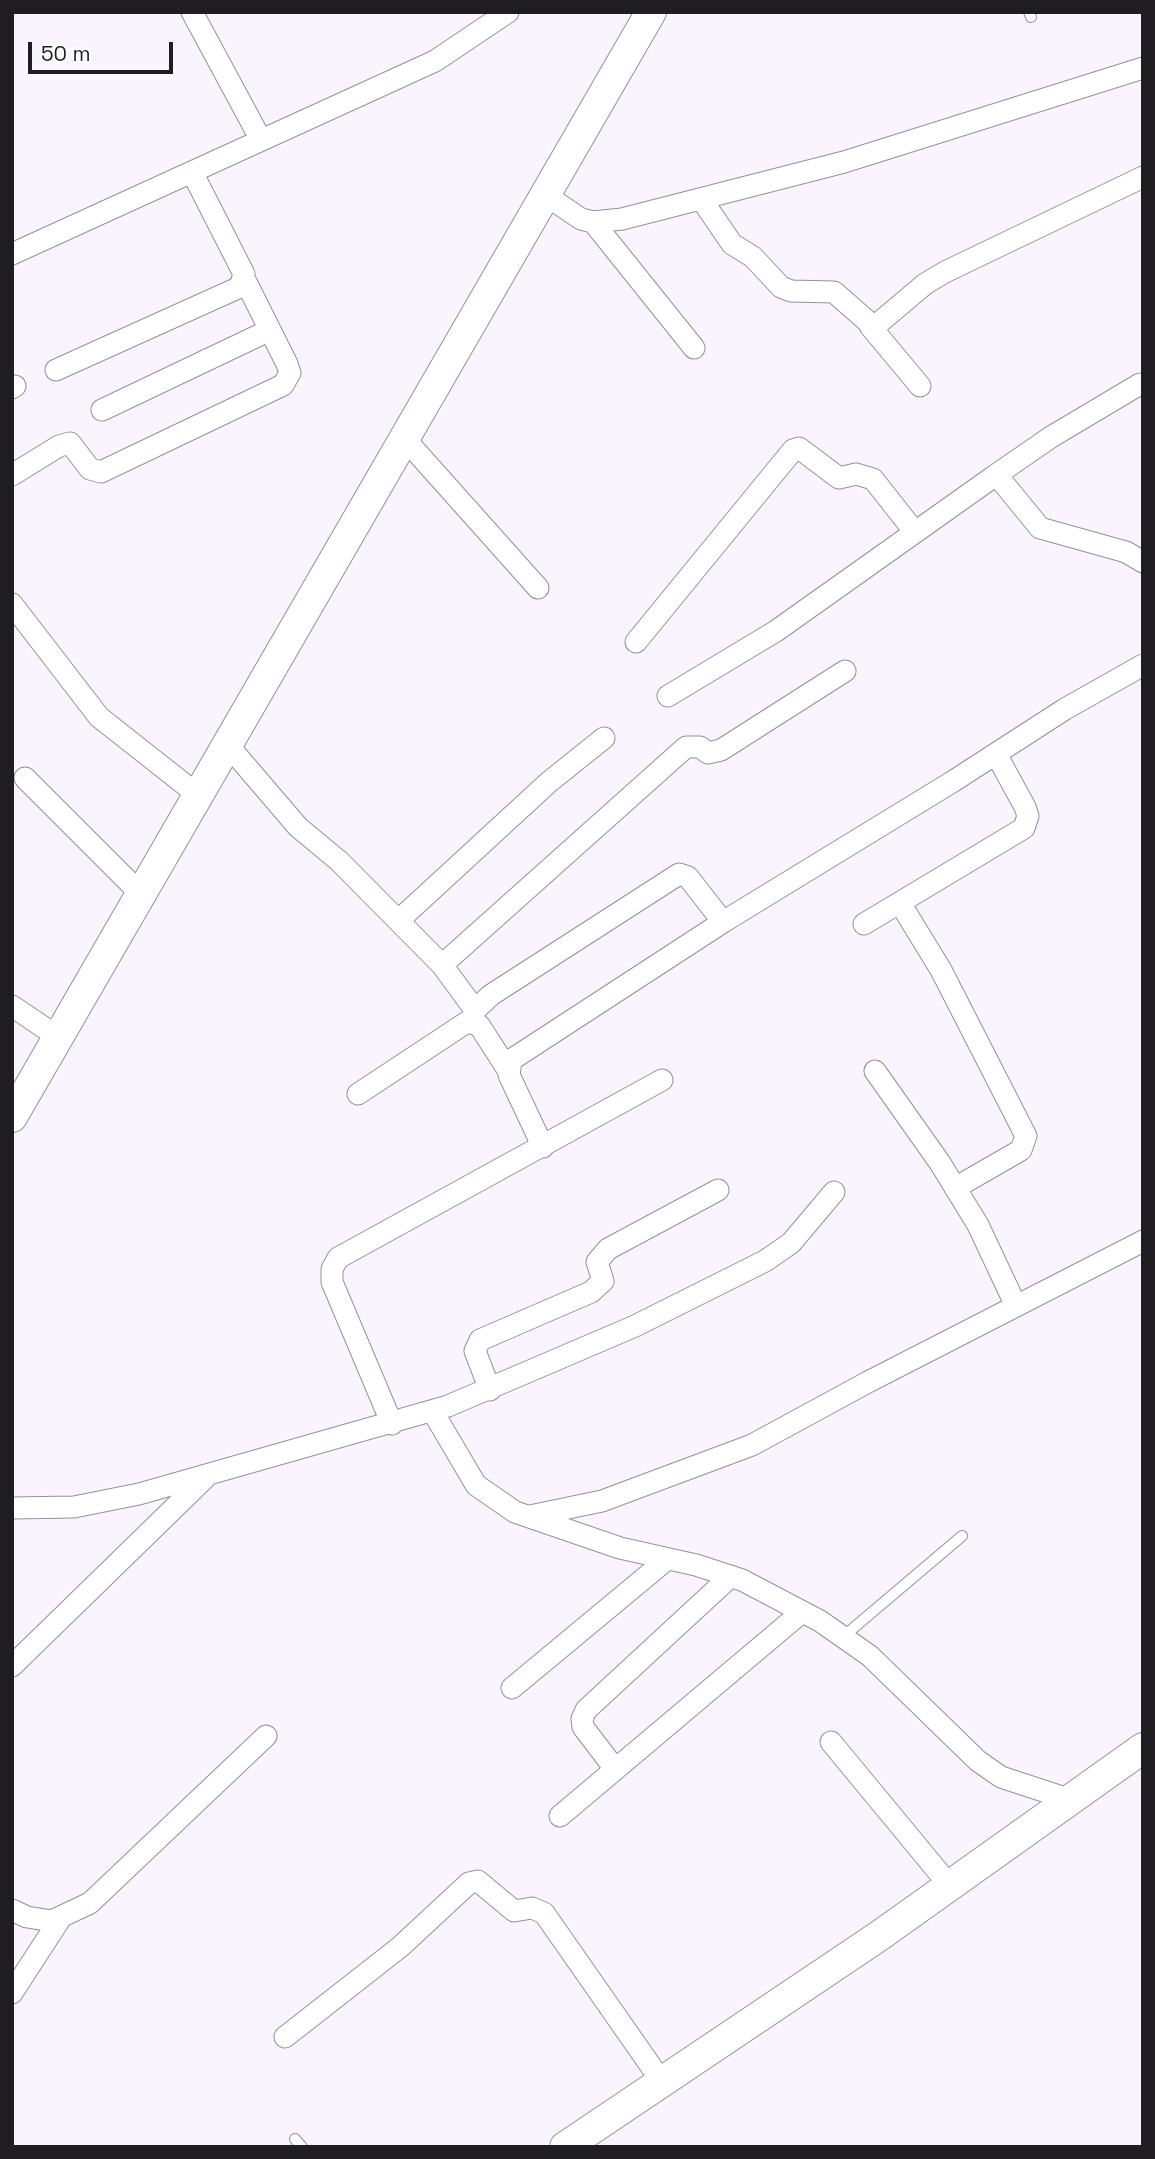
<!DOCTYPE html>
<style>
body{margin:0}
#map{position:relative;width:1155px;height:2159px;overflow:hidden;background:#faf4ff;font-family:"Space Grotesk",sans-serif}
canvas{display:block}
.frame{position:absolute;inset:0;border:14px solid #201d22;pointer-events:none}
.scale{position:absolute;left:28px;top:42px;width:145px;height:32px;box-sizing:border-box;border:4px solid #201d22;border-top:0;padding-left:9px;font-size:21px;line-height:24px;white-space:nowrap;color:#201d22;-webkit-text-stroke:5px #fff;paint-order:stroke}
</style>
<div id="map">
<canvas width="1155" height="2159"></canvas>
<div class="frame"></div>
<div class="scale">50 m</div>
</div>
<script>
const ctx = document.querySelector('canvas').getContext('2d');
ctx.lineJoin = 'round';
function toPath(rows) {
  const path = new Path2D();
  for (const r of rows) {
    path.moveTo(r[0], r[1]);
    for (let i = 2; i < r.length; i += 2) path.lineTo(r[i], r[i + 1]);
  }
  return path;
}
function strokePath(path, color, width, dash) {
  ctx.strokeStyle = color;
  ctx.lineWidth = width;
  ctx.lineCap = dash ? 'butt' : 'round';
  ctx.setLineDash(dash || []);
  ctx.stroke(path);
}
const lane = toPath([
 [1029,12,1031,17],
 [844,1636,962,1536],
 [295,2139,302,2147]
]);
const street = toPath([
 [192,12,261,140],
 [547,196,581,219,593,222,622,219,844,162,1143,68],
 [702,200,732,244,753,257,781,287,791,291,834,292,874,327,925,284,945,272,1143,177],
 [593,222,694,348],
 [12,254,435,61,508,12],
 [870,326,920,386],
 [56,370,240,287,244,274,192,172],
 [12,388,15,386],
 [102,410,270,330],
 [404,438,538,588],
 [12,475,59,446,70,443,90,469,101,472,283,385,290,373,287,364,245,280],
 [993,477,1051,437,1140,384],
 [12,604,99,717,198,795],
 [636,642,793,450,799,448,839,478,856,474,873,479,914,531],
 [668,696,776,631,993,477,1000,479,1040,528,1126,552,1143,562],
 [227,744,298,827,339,861,442,965,475,1010],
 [25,778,141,894],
 [900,903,941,970,1026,1136,1021,1150,955,1188],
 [399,920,549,782,604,738],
 [864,924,1024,828,1028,816,1025,807,996,754],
 [442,965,686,747,700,747,708,753,721,750,845,671],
 [12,1006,58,1037],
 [473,1023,475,1010,491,995,679,874,688,877,723,922],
 [875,1071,940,1163,978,1225,1016,1306],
 [358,1094,467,1022,479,1025,508,1070],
 [543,1147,509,1075,511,1060,723,922,952,782,1065,709,1143,665],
 [490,1390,475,1351,480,1340,591,1292,603,1281,597,1262,608,1249,718,1190],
 [433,1412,476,1485,515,1512,620,1548,696,1565,742,1580,820,1621,870,1656,978,1761,1001,1777,1071,1800],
 [392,1424,332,1282,332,1269,338,1258,662,1080],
 [12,1508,74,1507,139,1494,448,1406,635,1326,765,1261,791,1243,834,1192],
 [530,1516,602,1501,752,1445,868,1382,1143,1241],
 [12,1666,206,1477],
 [512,1688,665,1561],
 [831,1742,950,1886],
 [615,1769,583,1727,582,1719,586,1710,731,1576],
 [560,1816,802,1612],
 [12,1910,27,1917,52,1921,90,1903,266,1736],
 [12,1993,60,1919],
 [285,2037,400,1947,469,1883,478,1881,514,1911,532,1908,544,1913,662,2082]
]);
const secondary = toPath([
 [12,1117,651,12],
 [565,2147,879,1936,1143,1748]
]);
strokePath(lane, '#96909c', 12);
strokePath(street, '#96909c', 23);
strokePath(secondary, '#96909c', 32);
strokePath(lane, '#fff', 10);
strokePath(street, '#fff', 21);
strokePath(secondary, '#fff', 30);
</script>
